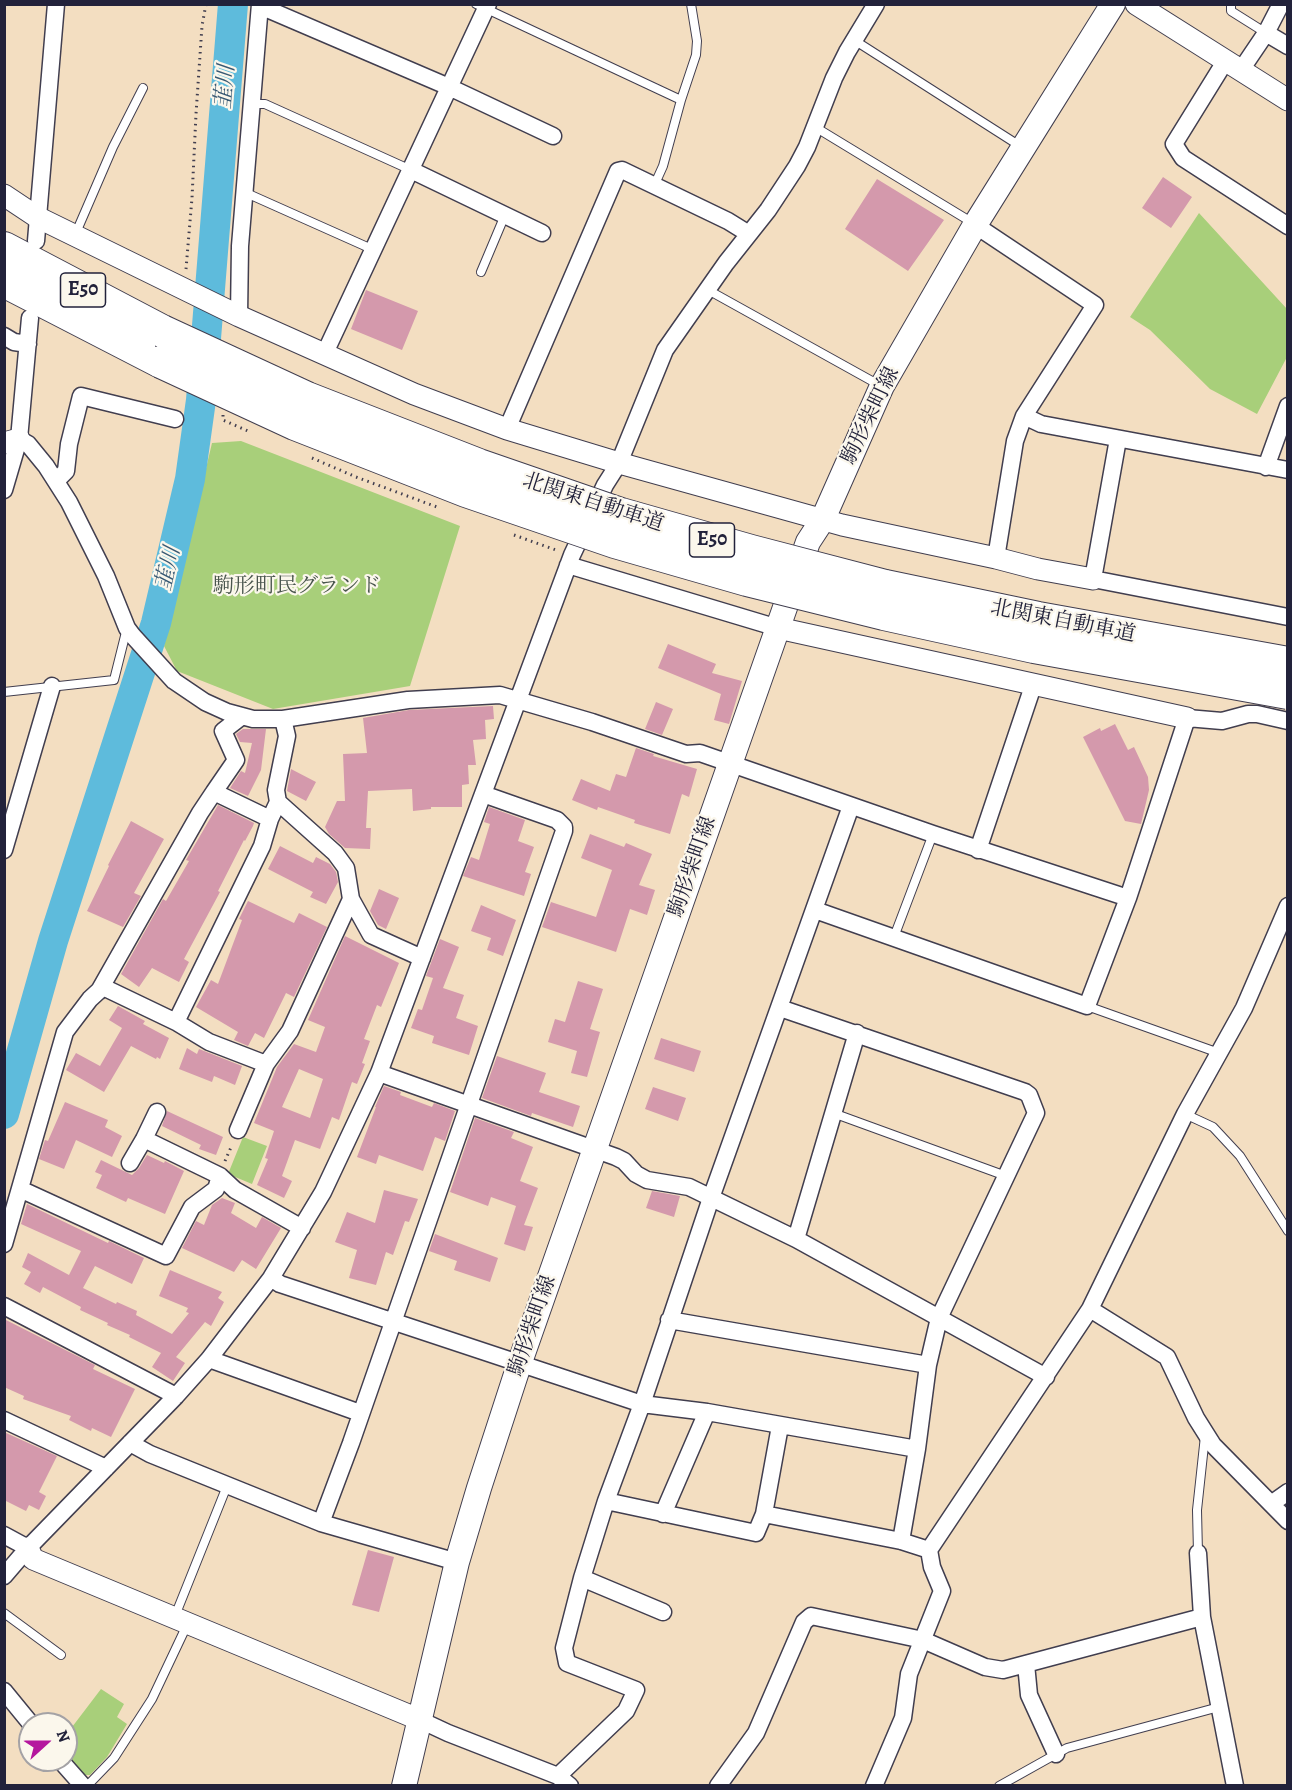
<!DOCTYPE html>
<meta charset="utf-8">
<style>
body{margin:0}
#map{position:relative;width:1292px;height:1790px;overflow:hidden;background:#f3dec1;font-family:Alegreya,serif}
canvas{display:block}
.frame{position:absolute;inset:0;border:6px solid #22223b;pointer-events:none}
.north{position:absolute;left:18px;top:1712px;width:60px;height:60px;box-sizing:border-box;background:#fbf7ec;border:2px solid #a4a2a5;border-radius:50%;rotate:69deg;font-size:16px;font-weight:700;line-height:24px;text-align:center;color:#22223b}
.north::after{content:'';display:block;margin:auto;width:21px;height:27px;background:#b5179e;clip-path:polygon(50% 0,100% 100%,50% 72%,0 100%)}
</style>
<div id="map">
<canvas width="1292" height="1790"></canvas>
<div class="frame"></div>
<div class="north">N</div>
</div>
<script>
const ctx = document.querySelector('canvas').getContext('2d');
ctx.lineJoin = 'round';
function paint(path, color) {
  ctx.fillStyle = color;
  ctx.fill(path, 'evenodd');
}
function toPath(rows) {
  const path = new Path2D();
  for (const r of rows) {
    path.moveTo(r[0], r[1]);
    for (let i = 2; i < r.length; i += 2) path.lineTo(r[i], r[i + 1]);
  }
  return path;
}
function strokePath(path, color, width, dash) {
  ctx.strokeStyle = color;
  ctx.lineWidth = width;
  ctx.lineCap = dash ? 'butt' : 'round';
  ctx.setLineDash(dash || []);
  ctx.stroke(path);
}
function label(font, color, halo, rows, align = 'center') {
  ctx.font = font + ' Alegreya,"Noto Serif JP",serif';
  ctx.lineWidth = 4.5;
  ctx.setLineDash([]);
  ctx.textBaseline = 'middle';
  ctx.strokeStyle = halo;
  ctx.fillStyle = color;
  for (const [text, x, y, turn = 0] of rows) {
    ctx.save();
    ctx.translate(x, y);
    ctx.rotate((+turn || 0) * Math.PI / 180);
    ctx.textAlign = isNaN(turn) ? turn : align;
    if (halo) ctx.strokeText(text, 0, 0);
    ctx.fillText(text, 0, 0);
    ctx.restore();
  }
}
paint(toPath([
 [1199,213,1287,309,1287,357,1257,414,1210,389,1150,330,1130,317],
 [241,441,460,526,410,686,273,709,177,671,164,646,212,443],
 [243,1137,267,1146,252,1184,228,1174],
 [101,1689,124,1704,117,1717,127,1724,107,1757,90,1775,82,1775,66,1755,66,1735]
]), '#a8cf7a');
strokePath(toPath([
 [4,1114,53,941,156,623,190,479,201,400,233,4]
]), '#5ebbdc', 30);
paint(toPath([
 [1163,177,1192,197,1171,228,1142,208],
 [877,179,944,220,908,271,845,229],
 [366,290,418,311,402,350,351,329],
 [668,644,716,664,712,673,742,681,729,724,714,720,721,694,658,668],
 [656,702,673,709,662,735,645,729],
 [493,706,494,719,485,720,486,739,473,740,476,765,468,765,469,784,462,785,462,807,431,807,431,809,413,811,412,789,368,791,366,828,371,828,370,849,345,848,329,834,325,827,337,801,345,801,343,754,367,753,363,718,409,710],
 [1115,724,1128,750,1134,747,1148,777,1149,790,1141,824,1125,821,1083,737,1100,728,1101,731],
 [243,729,266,729,261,770,248,796,230,788,241,771,245,773,252,743,240,742,236,734],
 [636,748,654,754,653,756,697,769,689,797,682,794,670,834,634,823,635,820,598,807,597,810,572,800,581,779,610,791,616,774,626,777],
 [291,769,316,782,306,801,287,791],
 [218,805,254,823,253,826,245,841,244,840,218,891,220,892,184,959,189,962,179,982,152,968,139,987,121,974,163,899,166,901,189,861,186,860],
 [489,807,525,820,518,841,534,847,525,872,531,874,524,896,463,876,471,857,479,860,490,824,484,822],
 [131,821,164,839,134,893,141,896,123,927,87,911,109,866,108,865],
 [590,834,624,847,626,843,652,854,639,885,655,890,647,915,630,909,616,952,542,927,551,902,596,917,612,870,581,858],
 [280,846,313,863,316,857,330,864,336,872,338,882,326,904,310,897,313,892,268,869],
 [379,889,399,898,386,929,378,925,370,911],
 [248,901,294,923,299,913,327,927,294,997,286,993,264,1038,255,1033,248,1046,234,1040,238,1032,196,1007,211,980,218,984,242,920,239,919],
 [481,905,516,920,503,956,487,950,491,938,471,931],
 [345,936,399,963,381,1007,377,1005,364,1039,370,1041,362,1063,365,1064,357,1084,352,1082,339,1120,332,1117,320,1149,295,1140,282,1176,292,1181,284,1198,257,1185,268,1159,265,1158,274,1131,254,1123,277,1067,294,1044,316,1052,325,1027,308,1020],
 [299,1069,323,1079,310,1118,282,1107],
 [440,939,459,947,443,988,464,995,456,1018,478,1026,469,1055,432,1043,434,1036,411,1028,418,1009,422,1010,433,978,426,976],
 [578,981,603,989,590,1029,600,1032,587,1077,571,1073,577,1051,548,1042,555,1019,565,1022],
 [118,1006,145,1021,143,1024,169,1038,160,1059,157,1057,156,1059,131,1046,104,1092,66,1070,76,1053,100,1066,122,1028,109,1020],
 [661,1038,701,1051,694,1072,654,1059],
 [187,1048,197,1054,199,1049,242,1066,235,1085,214,1076,212,1082,179,1069],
 [497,1056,546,1073,539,1092,580,1106,573,1127,532,1113,531,1116,482,1098],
 [384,1086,401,1092,400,1095,432,1107,434,1103,455,1111,445,1141,435,1137,423,1171,379,1155,376,1164,357,1157,376,1107,375,1107],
 [653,1087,686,1098,678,1121,645,1109],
 [65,1102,108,1120,105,1127,122,1136,112,1157,76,1140,64,1169,39,1159,45,1140,48,1141],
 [167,1111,223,1137,216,1155,199,1149,201,1145,162,1126],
 [475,1118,514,1132,511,1138,533,1147,520,1181,538,1188,524,1225,533,1227,525,1251,504,1244,516,1206,491,1197,488,1206,450,1192],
 [147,1155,164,1163,165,1161,184,1171,165,1214,128,1198,126,1202,96,1188,102,1175,95,1172,101,1160,132,1175,139,1168],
 [384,1190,418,1199,409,1222,405,1221,393,1255,386,1252,376,1285,349,1278,357,1250,335,1242,347,1212,375,1223],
 [652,1191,680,1196,674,1217,646,1208],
 [222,1198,235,1203,231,1213,256,1228,262,1217,281,1228,256,1269,242,1260,234,1272,182,1248,196,1221,204,1225,212,1205],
 [27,1204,108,1243,109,1241,144,1258,132,1284,95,1266,83,1288,116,1304,117,1302,137,1311,136,1315,172,1334,189,1313,186,1312,188,1308,159,1296,170,1270,222,1292,218,1298,224,1302,211,1326,205,1322,176,1357,185,1363,173,1381,152,1367,161,1353,129,1337,130,1335,107,1325,108,1323,80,1310,81,1307,43,1287,40,1293,24,1284,31,1272,22,1267,28,1253,69,1275,81,1251,21,1224],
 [435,1234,498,1258,490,1282,454,1270,457,1261,429,1251],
 [4,1319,95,1365,93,1369,135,1389,111,1437,92,1428,91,1431,69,1420,71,1416,23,1399,24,1396,4,1387],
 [4,1432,57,1456,39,1492,46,1496,39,1510,29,1505,26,1511,4,1500],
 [368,1550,394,1557,379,1612,352,1605]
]), '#d499ac');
const service = toPath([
 [476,4,681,100],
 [1231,4,1231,11,1266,33],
 [854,40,1020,146],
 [253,104,265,104,411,170],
 [815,127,973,223],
 [654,186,663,166,681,100,696,55,697,41,691,4],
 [244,192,374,250],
 [75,235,113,147,143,88],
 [481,272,505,215],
 [708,290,881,386],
 [4,692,114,680,127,628],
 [894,937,933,834],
 [1087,1006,1219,1053],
 [833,1113,1006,1176],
 [1185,1114,1213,1127,1240,1156,1288,1231],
 [1198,1553,1197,1510,1205,1436],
 [4,1613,61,1655],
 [175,1616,227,1486],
 [87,1786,114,1758,152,1699,187,1625],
 [999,1786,1067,1748,1219,1707]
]);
const minor = toPath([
 [260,6,449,87,553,136],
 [1266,33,1288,46],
 [1226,60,1174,144,1183,158,1288,226],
 [1241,70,1266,33,1281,4],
 [411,170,542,233],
 [975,225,1095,305,1024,416,1015,441,996,558],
 [36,241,56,4],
 [239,316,240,246,260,4],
 [4,336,14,342,28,344],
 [324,355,488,4],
 [1024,416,1041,424,1288,470],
 [507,429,618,171,622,170,728,221,749,234],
 [19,439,28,444,46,466,69,502,106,576,127,628,133,636,174,681,205,702,227,712,253,719,283,719,408,700,500,695,592,722,686,754,700,753,933,834,1128,898],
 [1118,439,1093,579,1288,617],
 [1266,467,1288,406],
 [56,481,66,471,69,444,81,396,175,419],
 [4,490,19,439,30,318],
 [568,565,778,628],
 [283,719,287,736,276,790,278,802,335,853,346,868,351,899],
 [214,792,236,760,223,731,241,717],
 [4,850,52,686],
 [978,850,1033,686],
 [815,910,1087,1006,1128,898,1187,718,1222,721,1248,714,1257,714,1288,721],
 [99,991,200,813,214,792,270,819],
 [780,1008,1025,1092,1029,1095,1036,1113,939,1318,928,1365,917,1449,901,1541],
 [176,1022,262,846,270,819,278,802],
 [379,1073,616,1157,624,1161,636,1174,647,1180,689,1187,796,1239,1046,1377],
 [238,1130,266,1064,290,1031,351,899,371,935,422,958],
 [144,1139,220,1176,235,1190,302,1228],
 [130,1163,144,1139,157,1112],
 [20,1189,166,1256,192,1207,216,1189,220,1176],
 [796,1239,857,1033],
 [4,1244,65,1032,90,999,103,987,176,1022,209,1042,266,1064],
 [271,1278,280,1284,642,1404,707,1412,917,1449],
 [4,1306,176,1396],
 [1090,1309,1167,1357,1196,1418,1213,1445,1288,1521],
 [669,1320,928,1365],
 [209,1359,360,1413],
 [4,1420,106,1468],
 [780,1426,764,1514,756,1533,606,1501,642,1404,711,1198,851,806],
 [130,1443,150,1454,321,1523,457,1562],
 [1271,1504,1288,1492],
 [663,1514,707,1412],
 [764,1514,901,1541,929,1550],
 [321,1523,351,1443,564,831,564,827,557,820,483,794],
 [4,1535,28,1548],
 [1198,1553,1202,1617,1235,1786],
 [4,1576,28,1548,176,1396,209,1359,271,1278,323,1192,379,1073,572,555,605,485,619,463,665,350,726,263,768,210,797,166,807,147,834,78,847,52,876,4],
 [582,1578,663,1612],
 [1026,1664,1029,1695,1056,1754],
 [4,1691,31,1724],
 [418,1719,448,1733,558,1776,570,1786],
 [60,1760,83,1786],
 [558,1776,626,1711,636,1690,567,1663,564,1648,582,1578,606,1501],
 [718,1786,756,1733,804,1622,811,1616,923,1640,985,1667,1003,1670,1202,1617],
 [874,1786,903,1718,909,1674,942,1591,932,1567,929,1550,1090,1309,1185,1114,1244,1008,1288,906]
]);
const tertiary = toPath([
 [1136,4,1288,100],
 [4,195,37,217,239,316,414,394,507,429,619,463,842,525,996,558,1038,569,1093,579],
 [4,443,19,439],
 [778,628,1187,718],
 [28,1548,33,1559,418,1719]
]);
const secondary = toPath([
 [404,1786,457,1562,479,1488,520,1362,808,542,823,519,882,386,975,225,1113,4]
]);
const motorway = toPath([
 [4,248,162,331],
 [4,281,161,362]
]);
strokePath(service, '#413e4f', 10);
strokePath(minor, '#413e4f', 19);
strokePath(tertiary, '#413e4f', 23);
strokePath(secondary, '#413e4f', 26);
strokePath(motorway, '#413e4f', 34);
strokePath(toPath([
 [186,269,192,198,196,114,202,26,206,4],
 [223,415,223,420,248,431],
 [312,458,356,477,437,507],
 [514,535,556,550],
 [225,1161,232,1145]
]), '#413e4f', 3, [1.5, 4.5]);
strokePath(service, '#fff', 8);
strokePath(minor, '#fff', 16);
strokePath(tertiary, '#fff', 21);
strokePath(secondary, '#fff', 24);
strokePath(motorway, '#fff', 32);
const motorwayBridge = toPath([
 [162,331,307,398,479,465,621,514,751,551,885,586,1038,618,1288,663],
 [161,362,295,424,466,491,615,542,747,580,884,614,1034,647,1288,693]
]);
strokePath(motorwayBridge, '#413e4f', 34, []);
strokePath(motorwayBridge, '#fff', 32);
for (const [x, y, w] of [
 [83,290,45],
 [712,540,45]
]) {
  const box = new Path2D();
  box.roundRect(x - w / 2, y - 17, w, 34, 4.5);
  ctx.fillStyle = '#fbf7ec';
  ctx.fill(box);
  strokePath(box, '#22223b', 1.5);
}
label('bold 20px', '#22223b', null, [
 ["E50",83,290],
 ["E50",712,540]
]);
label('21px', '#22223b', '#fbf7ec', [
 ["駒形柴町線",871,416,-64],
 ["北関東自動車道",593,503,18],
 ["北関東自動車道",1063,622,11],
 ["駒形柴町線",693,867,-71],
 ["駒形柴町線",533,1326,-71]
]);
label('21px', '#4a564e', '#fbf7ec', [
 ["駒形町民グランド",297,587]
]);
label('italic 22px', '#375873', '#fbf7ec', [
 ["韮川",226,87,-85],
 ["韮川",169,569,-77]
]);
</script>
